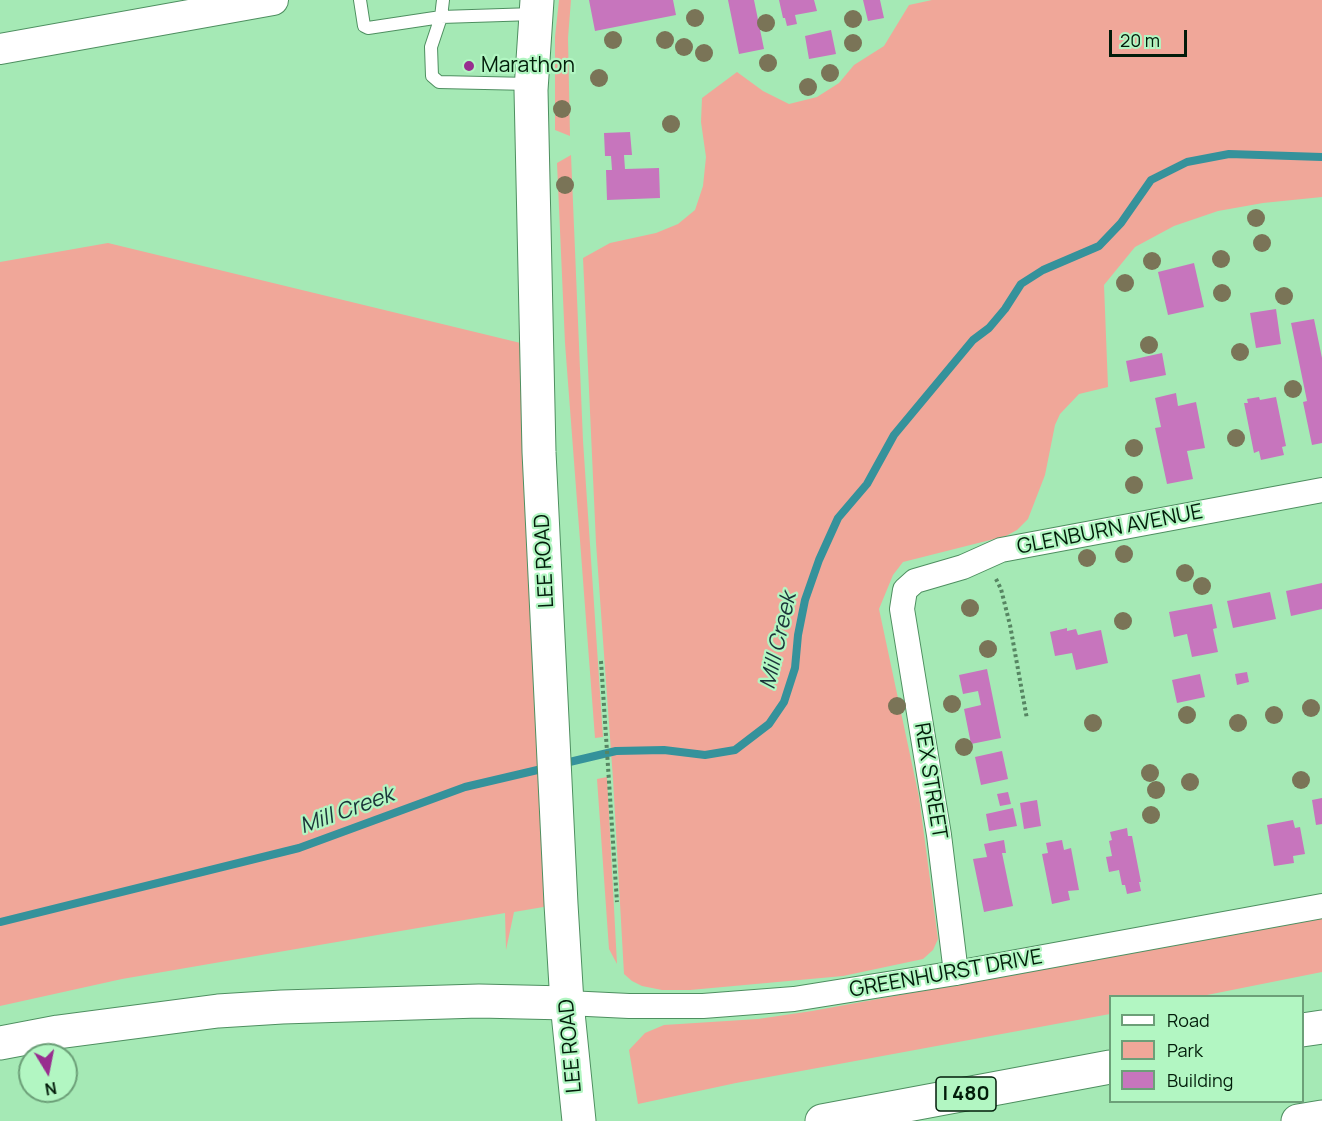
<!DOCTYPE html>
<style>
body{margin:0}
#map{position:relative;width:1322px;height:1121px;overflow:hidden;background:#a5e9b5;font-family:Manrope,sans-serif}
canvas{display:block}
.legend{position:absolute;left:1109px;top:995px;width:195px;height:108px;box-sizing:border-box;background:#b2f6c2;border:2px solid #6c9f78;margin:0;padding:8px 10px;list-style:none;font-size:18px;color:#021c0a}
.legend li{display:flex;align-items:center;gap:12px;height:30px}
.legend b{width:30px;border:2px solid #6c9f78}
.north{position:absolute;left:18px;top:1043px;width:60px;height:60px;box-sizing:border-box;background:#b2f6c2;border:2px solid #6c9f78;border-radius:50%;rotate:170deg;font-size:16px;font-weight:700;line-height:24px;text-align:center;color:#021c0a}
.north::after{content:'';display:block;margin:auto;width:21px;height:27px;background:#982d8f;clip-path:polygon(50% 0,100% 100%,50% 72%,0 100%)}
.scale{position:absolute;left:1109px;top:30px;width:78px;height:27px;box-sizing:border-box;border:3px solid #021c0a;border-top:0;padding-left:8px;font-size:18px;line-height:21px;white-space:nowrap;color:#021c0a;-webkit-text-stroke:4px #b2f6c2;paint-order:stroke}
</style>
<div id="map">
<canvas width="1322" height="1121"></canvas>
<ul class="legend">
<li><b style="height:8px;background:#fff"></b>Road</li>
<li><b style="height:16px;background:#f0a799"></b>Park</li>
<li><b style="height:16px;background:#c775bd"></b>Building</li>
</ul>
<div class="north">N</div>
<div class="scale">20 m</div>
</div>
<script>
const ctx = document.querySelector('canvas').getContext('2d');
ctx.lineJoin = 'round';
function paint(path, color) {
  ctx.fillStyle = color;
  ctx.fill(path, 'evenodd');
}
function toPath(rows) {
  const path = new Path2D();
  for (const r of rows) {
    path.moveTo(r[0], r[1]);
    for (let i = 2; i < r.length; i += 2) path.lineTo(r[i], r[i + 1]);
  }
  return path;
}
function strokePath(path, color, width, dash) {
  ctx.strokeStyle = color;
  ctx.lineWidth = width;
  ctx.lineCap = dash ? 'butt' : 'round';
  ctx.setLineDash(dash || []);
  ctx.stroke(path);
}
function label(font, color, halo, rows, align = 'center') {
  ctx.font = font + ' Manrope,sans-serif';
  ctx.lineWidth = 4.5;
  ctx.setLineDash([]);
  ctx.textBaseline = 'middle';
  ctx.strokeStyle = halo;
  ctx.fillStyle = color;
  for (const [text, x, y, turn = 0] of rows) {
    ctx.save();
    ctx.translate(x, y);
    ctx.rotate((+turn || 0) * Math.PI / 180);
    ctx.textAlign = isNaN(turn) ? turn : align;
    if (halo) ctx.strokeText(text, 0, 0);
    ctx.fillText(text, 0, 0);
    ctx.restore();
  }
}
paint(toPath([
 [559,0,571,0,568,38,570,136,555,130,555,37],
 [932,0,1322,0,1322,197,1263,203,1218,211,1174,226,1135,247,1104,285,1108,387,1079,394,1060,414,1055,425,1045,475,1028,519,1017,530,1006,536,903,562,893,575,879,609,919,797,938,939,933,950,923,959,843,976,690,990,662,990,642,986,632,981,624,974,613,779,596,543,583,258,610,243,656,233,678,224,695,210,703,186,706,157,701,122,702,98,737,72,763,91,789,104,817,97,839,83,854,65,884,46,909,5],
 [571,155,583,441,603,737,595,738,565,343,557,163],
 [108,243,537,347,561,904,514,912,506,950,505,913,122,979,0,1006,0,262],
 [607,777,617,964,609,949,597,779],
 [1322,918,1322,972,1202,996,1110,996,1110,1014,736,1083,638,1104,629,1050,645,1033,664,1025,758,1019,812,1011]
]), '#f0a799');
strokePath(toPath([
 [561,764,616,751,664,750,705,755,735,750,769,724,784,702,795,668,798,635,805,600,819,560,838,518,867,484,894,435,973,340,989,328,1005,309,1021,284,1043,270,1099,246,1121,223,1151,180,1187,162,1229,154,1322,157],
 [0,922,299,848,465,787,546,768]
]), '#35929b', 8);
paint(toPath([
 [589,0,673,0,676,15,595,31],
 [728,0,754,0,764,49,739,54],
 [779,0,814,0,817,11,795,15,797,24,787,26,785,18,783,18],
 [863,0,880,0,884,18,868,21],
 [831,30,836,54,809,59,805,36],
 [630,132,632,155,624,155,625,169,659,168,660,198,607,200,606,170,612,170,611,156,605,156,604,133],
 [1194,263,1204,307,1168,315,1158,272],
 [1276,309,1281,344,1256,348,1250,313],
 [1314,319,1322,358,1322,443,1312,445,1303,402,1307,401,1291,323],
 [1162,353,1166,375,1130,382,1126,361],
 [1176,393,1178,406,1196,402,1205,448,1187,451,1193,479,1167,484,1155,428,1161,427,1155,398],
 [1259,397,1260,400,1276,397,1286,446,1282,447,1284,455,1261,460,1259,451,1254,453,1244,403,1248,403,1247,399],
 [1322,583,1322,609,1291,616,1286,591],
 [1270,592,1276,619,1233,628,1227,601],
 [1212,604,1217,628,1213,629,1218,652,1192,657,1187,634,1174,637,1169,612],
 [1067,628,1067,631,1076,629,1078,635,1101,630,1108,663,1076,670,1072,653,1055,656,1050,632],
 [987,669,1001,738,971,744,964,709,981,705,978,691,963,694,959,675],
 [1247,672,1249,682,1237,685,1235,674],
 [1200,674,1205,697,1177,703,1172,680],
 [1002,751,1008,779,981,785,975,757],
 [1008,792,1011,804,1000,806,997,794],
 [1322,798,1322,824,1316,825,1312,800],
 [1037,800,1041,826,1024,829,1020,803],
 [1013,808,1017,826,989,831,986,814],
 [1293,820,1295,828,1300,827,1305,854,1293,856,1294,863,1274,866,1267,825],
 [1127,828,1128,836,1132,836,1141,882,1139,882,1141,891,1127,894,1125,885,1122,885,1119,870,1109,872,1106,857,1112,856,1109,841,1112,840,1110,832],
 [1004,840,1006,853,1002,853,1013,906,984,912,973,859,987,857,984,844],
 [1062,840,1064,850,1071,848,1079,890,1068,891,1070,900,1052,904,1042,854,1048,853,1046,843]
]), '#c775bd');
const service = toPath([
 [360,0,364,26,368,28,441,17,534,14],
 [443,0,441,17,431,47,432,76,439,82,530,84]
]);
const minor = toPath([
 [956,973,939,835,902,609,905,590,915,581,963,567,1001,550,1322,490],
 [567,1003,629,1006,703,1006,794,999,956,973,1322,906]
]);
const tertiary = toPath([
 [0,49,273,0]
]);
const secondary = toPath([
 [537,0,531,90,539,452,561,904,567,1003,579,1121]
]);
const motorway = toPath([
 [1302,1030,1322,1027],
 [0,1043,58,1032,218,1011,282,1007,479,1001,567,1003],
 [822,1121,1110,1067],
 [1298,1121,1322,1117]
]);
strokePath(service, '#4e8f60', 14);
strokePath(minor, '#4e8f60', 26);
strokePath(tertiary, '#4e8f60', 32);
strokePath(secondary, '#4e8f60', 35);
strokePath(motorway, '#4e8f60', 35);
strokePath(toPath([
 [996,579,1001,589,1010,625,1027,719],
 [601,661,617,902]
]), '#568562', 4, [3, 3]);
strokePath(service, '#fff', 12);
strokePath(minor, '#fff', 24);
strokePath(tertiary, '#fff', 30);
strokePath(secondary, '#fff', 33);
strokePath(motorway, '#fff', 33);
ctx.fillStyle = '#7a7457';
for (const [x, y] of [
 [695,18],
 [853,19],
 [766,23],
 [613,40],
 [665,40],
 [853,43],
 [684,47],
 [704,53],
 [768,63],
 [830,73],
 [599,78],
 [808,87],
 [562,109],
 [671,124],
 [565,185],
 [1256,218],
 [1262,243],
 [1221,259],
 [1152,261],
 [1125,283],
 [1222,293],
 [1284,296],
 [1149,345],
 [1240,352],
 [1293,389],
 [1236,438],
 [1134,448],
 [1134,485],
 [1124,554],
 [1087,558],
 [1185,573],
 [1202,586],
 [970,608],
 [1123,621],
 [988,649],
 [952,704],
 [897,706],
 [1311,708],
 [1187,715],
 [1274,715],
 [1093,723],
 [1238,723],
 [964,747],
 [1150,773],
 [1301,780],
 [1190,782],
 [1156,790],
 [1151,815]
]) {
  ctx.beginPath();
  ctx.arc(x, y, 9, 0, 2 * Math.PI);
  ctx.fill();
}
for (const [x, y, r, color] of [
 [469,66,6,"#982d8f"]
]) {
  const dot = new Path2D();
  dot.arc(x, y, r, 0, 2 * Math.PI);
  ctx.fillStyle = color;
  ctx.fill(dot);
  strokePath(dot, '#b2f6c2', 2);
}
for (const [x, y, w] of [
 [966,1094,60]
]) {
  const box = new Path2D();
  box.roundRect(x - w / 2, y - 17, w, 34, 4.5);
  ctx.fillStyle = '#b2f6c2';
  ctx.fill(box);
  strokePath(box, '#021c0a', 1.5);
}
label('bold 20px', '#021c0a', null, [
 ["I 480",966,1094]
]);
label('21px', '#021c0a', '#b2f6c2', [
 ["Marathon",481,66]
], 'left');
label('21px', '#021c0a', '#b2f6c2', [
 ["GLENBURN AVENUE",1110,530,-11],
 ["LEE ROAD",545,561,-93],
 ["REX STREET",930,781,81],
 ["GREENHURST DRIVE",946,974,-10],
 ["LEE ROAD",571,1046,-95]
]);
label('italic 22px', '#1a3439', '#b2f6c2', [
 ["Mill Creek",779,641,-77],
 ["Mill Creek",347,811,-20]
]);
</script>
